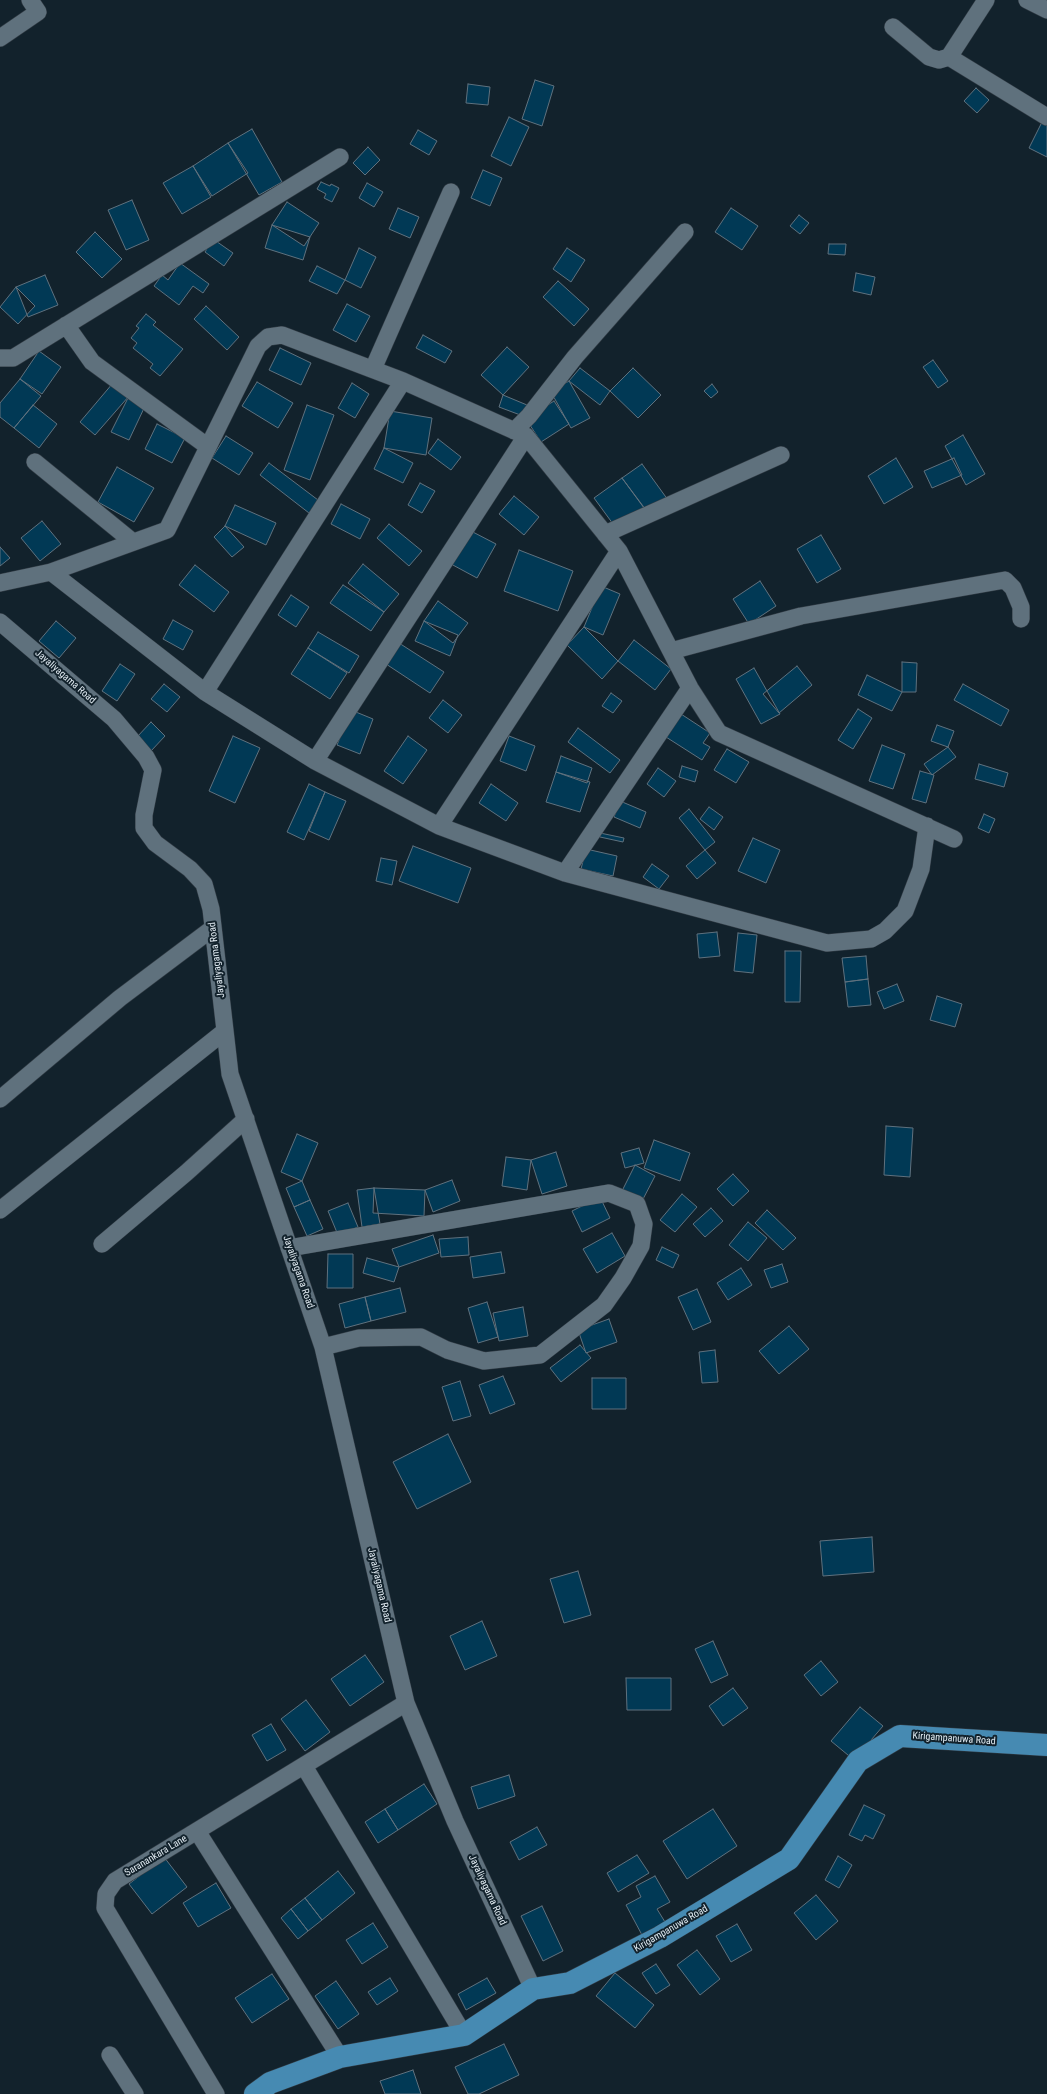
<!DOCTYPE html>
<style>
body{margin:0}
canvas{display:block;background:#12222c}
</style>
<canvas width="1047" height="2094"></canvas>
<script>
const ctx = document.querySelector('canvas').getContext('2d');
ctx.lineJoin = 'round';
function paint(path, color) {
  ctx.fillStyle = color;
  ctx.fill(path, 'evenodd');
}
function toPath(rows) {
  const path = new Path2D();
  for (const r of rows) {
    path.moveTo(r[0], r[1]);
    for (let i = 2; i < r.length; i += 2) path.lineTo(r[i], r[i + 1]);
  }
  return path;
}
function strokePath(path, color, width, dash) {
  ctx.strokeStyle = color;
  ctx.lineWidth = width;
  ctx.lineCap = dash ? 'butt' : 'round';
  ctx.setLineDash(dash || []);
  ctx.stroke(path);
}
function label(font, color, halo, rows, align = 'center') {
  ctx.font = font + ' "Roboto Condensed",sans-serif';
  ctx.lineWidth = 4;
  ctx.setLineDash([]);
  ctx.textBaseline = 'middle';
  ctx.strokeStyle = halo;
  ctx.fillStyle = color;
  for (const [text, x, y, turn = 0] of rows) {
    ctx.save();
    ctx.translate(x, y);
    ctx.rotate((+turn || 0) * Math.PI / 180);
    ctx.textAlign = isNaN(turn) ? turn : align;
    if (halo) ctx.strokeText(text, 0, 0);
    ctx.fillText(text, 0, 0);
    ctx.restore();
  }
}
const building = toPath([
 [535,80,554,86,542,126,522,119,535,80],
 [468,84,490,87,488,105,466,103,468,84],
 [976,88,989,100,977,113,964,101,976,88],
 [509,117,529,127,511,166,491,156,509,117],
 [1042,122,1047,125,1047,157,1029,148,1042,122],
 [252,129,282,182,259,195,228,143,252,129],
 [418,130,437,141,429,155,410,144,418,130],
 [228,143,248,173,212,196,193,166,228,143],
 [368,147,380,160,365,175,353,163,368,147],
 [193,166,211,197,182,214,163,183,193,166],
 [483,170,502,178,490,206,471,198,483,170],
 [321,182,330,186,331,184,339,188,332,202,324,198,326,194,317,189,321,182],
 [367,183,383,192,374,207,359,198,367,183],
 [132,200,149,240,126,250,108,210,132,200],
 [287,202,319,223,304,246,272,225,287,202],
 [398,208,419,217,410,238,389,229,398,208],
 [731,208,758,226,742,250,715,232,731,208],
 [799,215,809,223,800,234,790,226,799,215],
 [272,225,310,237,303,260,265,248,272,225],
 [95,232,122,259,102,278,76,252,95,232],
 [213,239,233,253,224,266,205,252,213,239],
 [829,244,846,244,845,255,828,254,829,244],
 [359,248,376,257,361,288,345,280,359,248],
 [567,248,585,260,571,282,553,269,567,248],
 [180,263,209,284,203,293,193,286,179,305,154,286,162,275,168,280,180,263],
 [317,266,345,280,337,294,309,281,317,266],
 [856,273,875,277,871,295,853,291,856,273],
 [45,275,58,305,28,317,16,287,45,275],
 [558,281,589,309,574,326,543,297,558,281],
 [16,287,35,306,18,324,0,307,16,287],
 [347,304,370,316,356,342,333,330,347,304],
 [206,306,239,337,227,350,194,319,206,306],
 [146,314,156,322,153,325,183,349,160,376,150,368,153,364,133,348,137,343,131,338,139,328,136,326,146,314],
 [423,335,452,351,445,363,416,348,423,335],
 [507,347,529,367,503,395,481,375,507,347],
 [280,348,311,363,301,385,269,370,280,348],
 [39,351,61,367,42,394,20,379,39,351],
 [933,360,948,381,938,388,923,367,933,360],
 [580,368,610,391,600,405,569,381,580,368],
 [633,368,661,395,638,418,610,391,633,368],
 [20,379,41,396,14,428,0,417,0,403,20,379],
 [569,381,590,418,571,428,551,392,569,381],
 [257,382,293,403,278,428,242,406,257,382],
 [113,383,129,396,95,435,80,422,113,383],
 [352,383,369,394,355,418,338,408,352,383],
 [712,384,718,392,711,398,704,391,712,384],
 [503,395,527,405,523,416,499,407,503,395],
 [129,396,146,404,129,440,111,432,129,396],
 [554,401,569,424,541,442,526,419,554,401],
 [33,405,57,424,39,448,14,428,33,405],
 [307,405,334,415,310,480,284,470,307,405],
 [390,411,432,418,426,455,384,448,390,411],
 [157,424,185,438,172,463,145,449,157,424],
 [963,435,985,474,966,485,945,446,963,435],
 [226,436,253,453,239,475,212,458,226,436],
 [438,439,461,457,451,470,428,453,438,439],
 [384,448,413,463,403,483,374,469,384,448],
 [896,458,913,487,884,504,868,476,896,458],
 [954,458,962,475,932,488,924,471,954,458],
 [269,463,318,500,309,513,260,475,269,463],
 [642,464,668,500,649,514,622,478,642,464],
 [117,467,154,488,134,522,98,502,117,467],
 [622,478,644,508,616,528,594,498,622,478],
 [420,483,435,491,422,513,408,505,420,483],
 [514,496,539,517,524,535,499,514,514,496],
 [341,504,370,519,360,539,331,524,341,504],
 [235,505,276,523,266,545,225,526,235,505],
 [42,521,61,544,40,561,21,538,42,521],
 [389,524,422,551,409,566,377,538,389,524],
 [225,526,244,547,232,557,214,537,225,526],
 [469,530,496,544,477,578,451,564,469,530],
 [821,535,841,569,817,583,797,549,821,535],
 [0,547,10,558,0,566,0,547],
 [519,550,573,571,558,611,504,591,519,550],
 [363,564,399,594,384,612,348,583,363,564],
 [195,565,229,592,214,612,179,585,195,565],
 [760,581,776,606,749,624,733,599,760,581],
 [343,585,384,612,371,631,330,603,343,585],
 [601,586,620,594,603,635,584,627,601,586],
 [291,595,309,607,296,627,278,615,291,595],
 [438,601,468,623,453,643,424,621,438,601],
 [173,620,193,631,183,650,163,639,173,620],
 [56,621,76,638,59,658,39,641,56,621],
 [424,621,458,635,450,656,415,641,424,621],
 [584,627,618,661,602,679,567,645,584,627],
 [318,632,359,656,349,673,308,648,318,632],
 [634,640,671,669,655,690,618,661,634,640],
 [399,643,444,672,430,693,386,664,399,643],
 [308,648,347,673,330,699,291,674,308,648],
 [902,662,917,663,916,692,902,692,902,662],
 [120,664,135,674,117,701,102,691,120,664],
 [797,666,812,685,779,713,763,694,797,666],
 [754,668,780,714,761,724,736,679,754,668],
 [867,675,902,692,892,711,858,695,867,675],
 [164,684,180,697,167,712,151,699,164,684],
 [963,684,1009,710,1001,726,954,700,963,684],
 [611,693,622,701,613,713,602,706,611,693],
 [443,700,462,715,448,733,429,718,443,700],
 [858,709,872,718,853,749,838,740,858,709],
 [351,710,373,719,360,754,337,745,351,710],
 [681,714,710,733,703,743,710,747,702,760,666,737,681,714],
 [151,722,165,736,151,751,137,737,151,722],
 [937,725,954,731,948,747,931,741,937,725],
 [578,728,620,760,610,773,568,742,578,728],
 [233,736,260,748,235,803,209,791,233,736],
 [408,736,427,750,403,784,384,771,408,736],
 [509,736,535,746,526,771,500,761,509,736],
 [882,745,905,754,893,789,869,781,882,745],
 [948,747,956,757,932,775,924,764,948,747],
 [727,749,749,762,736,783,714,770,727,749],
 [561,756,592,768,587,783,556,772,561,756],
 [979,764,1008,773,1004,787,975,779,979,764],
 [682,766,698,771,695,782,679,777,682,766],
 [658,768,676,781,664,797,647,784,658,768],
 [920,771,934,775,926,803,912,799,920,771],
 [556,772,590,782,580,812,546,802,556,772],
 [309,784,325,792,304,840,287,832,309,784],
 [491,784,518,803,506,821,479,803,491,784],
 [325,792,346,801,329,840,309,831,325,792],
 [620,801,646,812,640,828,614,817,620,801],
 [709,807,723,817,714,830,700,819,709,807],
 [689,809,715,842,705,850,679,818,689,809],
 [984,814,995,819,989,833,978,828,984,814],
 [600,833,624,838,623,842,600,837,600,833],
 [753,838,780,850,766,883,738,871,753,838],
 [413,846,471,868,458,903,399,881,413,846],
 [586,849,617,856,613,876,581,869,586,849],
 [705,850,716,863,697,879,686,866,705,850],
 [381,858,397,861,392,885,376,881,381,858],
 [652,864,669,876,659,889,643,877,652,864],
 [717,932,720,956,699,958,697,934,717,932],
 [738,933,757,935,753,973,734,971,738,933],
 [785,951,801,951,800,1002,785,1002,785,951],
 [866,956,868,979,845,982,842,958,866,956],
 [868,979,871,1005,848,1007,845,982,868,979],
 [897,984,904,1001,884,1009,877,992,897,984],
 [937,996,962,1004,955,1027,930,1020,937,996],
 [886,1126,913,1128,910,1177,884,1175,886,1126],
 [297,1134,318,1143,302,1181,281,1172,297,1134],
 [654,1140,690,1153,680,1181,644,1168,654,1140],
 [639,1148,644,1163,625,1168,621,1153,639,1148],
 [556,1152,567,1186,542,1194,531,1160,556,1152],
 [506,1157,531,1160,527,1190,502,1186,506,1157],
 [635,1165,655,1176,641,1203,621,1193,635,1165],
 [733,1174,749,1191,733,1206,717,1189,733,1174],
 [452,1180,460,1201,433,1212,425,1190,452,1180],
 [302,1181,310,1200,294,1207,286,1188,302,1181],
 [374,1188,380,1224,362,1227,357,1190,374,1188],
 [374,1188,425,1190,424,1216,373,1213,374,1188],
 [682,1194,697,1207,675,1232,660,1220,682,1194],
 [600,1197,610,1218,582,1232,572,1211,600,1197],
 [310,1200,323,1229,307,1236,294,1207,310,1200],
 [348,1203,358,1227,338,1235,328,1211,348,1203],
 [711,1208,723,1221,705,1237,693,1224,711,1208],
 [767,1210,796,1238,783,1250,755,1223,767,1210],
 [748,1222,767,1238,748,1261,729,1245,748,1222],
 [612,1233,625,1256,597,1273,583,1249,612,1233],
 [433,1235,439,1253,399,1267,392,1249,433,1235],
 [468,1237,469,1255,441,1257,439,1239,468,1237],
 [662,1247,679,1255,673,1268,656,1260,662,1247],
 [501,1252,505,1273,473,1278,470,1257,501,1252],
 [328,1254,353,1254,353,1288,327,1288,328,1254],
 [367,1258,399,1267,394,1282,363,1273,367,1258],
 [782,1264,788,1282,771,1288,764,1270,782,1264],
 [741,1268,752,1285,728,1300,717,1283,741,1268],
 [400,1288,406,1312,371,1321,365,1297,400,1288],
 [697,1289,711,1322,693,1330,678,1297,697,1289],
 [365,1297,371,1321,345,1328,339,1304,365,1297],
 [487,1302,498,1337,478,1343,468,1308,487,1302],
 [523,1307,528,1336,499,1341,493,1313,523,1307],
 [609,1319,617,1342,586,1353,578,1330,609,1319],
 [789,1326,809,1349,779,1374,759,1351,789,1326],
 [580,1345,591,1358,561,1382,550,1368,580,1345],
 [715,1350,718,1382,702,1383,699,1352,715,1350],
 [503,1376,515,1404,490,1414,479,1385,503,1376],
 [592,1378,626,1378,626,1409,592,1409,592,1378],
 [460,1381,471,1416,453,1421,442,1387,460,1381],
 [448,1434,471,1482,417,1509,393,1462,448,1434],
 [872,1537,874,1572,823,1576,820,1541,872,1537],
 [578,1571,591,1615,564,1623,550,1579,578,1571],
 [482,1621,497,1656,465,1670,450,1636,482,1621],
 [713,1641,728,1675,711,1683,695,1649,713,1641],
 [365,1655,384,1682,350,1706,331,1679,365,1655],
 [821,1661,838,1682,821,1696,804,1675,821,1661],
 [626,1678,671,1678,671,1710,627,1710,626,1678],
 [733,1688,748,1708,723,1726,709,1706,733,1688],
 [306,1700,330,1732,305,1751,281,1719,306,1700],
 [860,1707,883,1726,854,1760,831,1741,860,1707],
 [271,1724,286,1750,267,1761,252,1735,271,1724],
 [509,1775,515,1796,478,1809,471,1787,509,1775],
 [424,1784,437,1804,398,1830,385,1809,424,1784],
 [864,1805,885,1815,873,1839,865,1835,862,1841,849,1835,864,1805],
 [385,1809,398,1830,378,1843,365,1822,385,1809],
 [713,1809,737,1846,687,1879,663,1841,713,1809],
 [537,1827,547,1845,519,1860,510,1842,537,1827],
 [637,1855,649,1873,618,1892,607,1873,637,1855],
 [838,1856,852,1865,839,1888,825,1880,838,1856],
 [164,1857,187,1887,152,1914,129,1884,164,1857],
 [338,1871,355,1893,322,1920,305,1898,338,1871],
 [655,1876,670,1902,657,1909,665,1922,642,1935,626,1905,641,1897,636,1886,655,1876],
 [216,1883,231,1908,198,1927,183,1903,216,1883],
 [816,1895,838,1921,816,1940,794,1913,816,1895],
 [305,1898,322,1920,308,1931,291,1909,305,1898],
 [542,1906,563,1951,543,1961,521,1916,542,1906],
 [291,1909,308,1931,298,1939,281,1918,291,1909],
 [373,1923,388,1947,362,1964,346,1940,373,1923],
 [737,1924,752,1950,731,1962,716,1936,737,1924],
 [697,1950,720,1979,700,1995,677,1965,697,1950],
 [656,1964,670,1985,656,1994,642,1973,656,1964],
 [615,1973,654,2005,635,2028,596,1996,615,1973],
 [272,1974,289,1999,252,2023,235,1998,272,1974],
 [390,1978,398,1991,377,2005,368,1992,390,1978],
 [487,1978,496,1993,466,2010,458,1994,487,1978],
 [336,1981,359,2014,338,2029,315,1996,336,1981],
 [504,2044,519,2075,479,2094,468,2094,455,2067,504,2044],
 [413,2070,421,2094,385,2094,380,2081,413,2070]
]);
paint(building, '#013955');
strokePath(building, '#5f717e', 1);
const minor = toPath([
 [1027,0,1047,10],
 [893,27,929,57,939,60,949,57,1047,117],
 [0,38,38,12,30,0],
 [949,57,986,0],
 [66,325,92,362,207,446],
 [0,358,13,358,340,157],
 [373,369,451,192],
 [514,431,529,416,575,357,685,232],
 [35,462,133,542],
 [605,534,781,455],
 [51,572,205,692,315,761,439,826,565,873,827,943,871,939,885,931,905,911,921,869,927,826],
 [0,583,51,572,167,530,258,346,268,337,282,335,403,381,526,436,619,551,690,688,719,733,954,839],
 [0,622,114,719,146,757,153,770,144,815,144,828,155,843,190,869,204,884,211,909,230,1074,323,1347,406,1703,455,1821,533,1989],
 [671,651,801,616,1005,580,1013,588,1021,607,1021,619],
 [205,692,403,381],
 [315,761,526,436],
 [439,826,619,551],
 [565,873,690,688],
 [0,1099,120,998,213,928],
 [0,1210,225,1031],
 [102,1244,186,1173,246,1119],
 [289,1248,609,1193,637,1204,644,1224,641,1246,623,1278,604,1305,540,1355,484,1361,447,1350,421,1337,359,1338,323,1347],
 [304,1766,464,2035],
 [197,1831,340,2057],
 [110,2055,135,2094],
 [216,2094,105,1908,106,1894,115,1881,406,1703]
]);
const primary = toPath([
 [255,2094,270,2083,340,2057,464,2035,533,1989,570,1983,660,1937,789,1859,858,1761,900,1736,1047,1745]
]);
strokePath(minor, '#323c45', 18);
strokePath(primary, '#323c45', 23);
strokePath(minor, '#5f717d', 17);
strokePath(primary, '#468ab2', 22);
label('10px', '#e0eaf1', '#12222c', [
 ["Jayaliyagama Road",65,677,41],
 ["Jayaliyagama Road",217,960,-97],
 ["Jayaliyagama Road",298,1272,71],
 ["Jayaliyagama Road",379,1585,77],
 ["Kirigampanuwa Road",954,1739,4],
 ["Saranankara Lane",156,1856,-31],
 ["Jayaliyagama Road",487,1890,65],
 ["Kirigampanuwa Road",671,1929,-30]
]);
</script>
